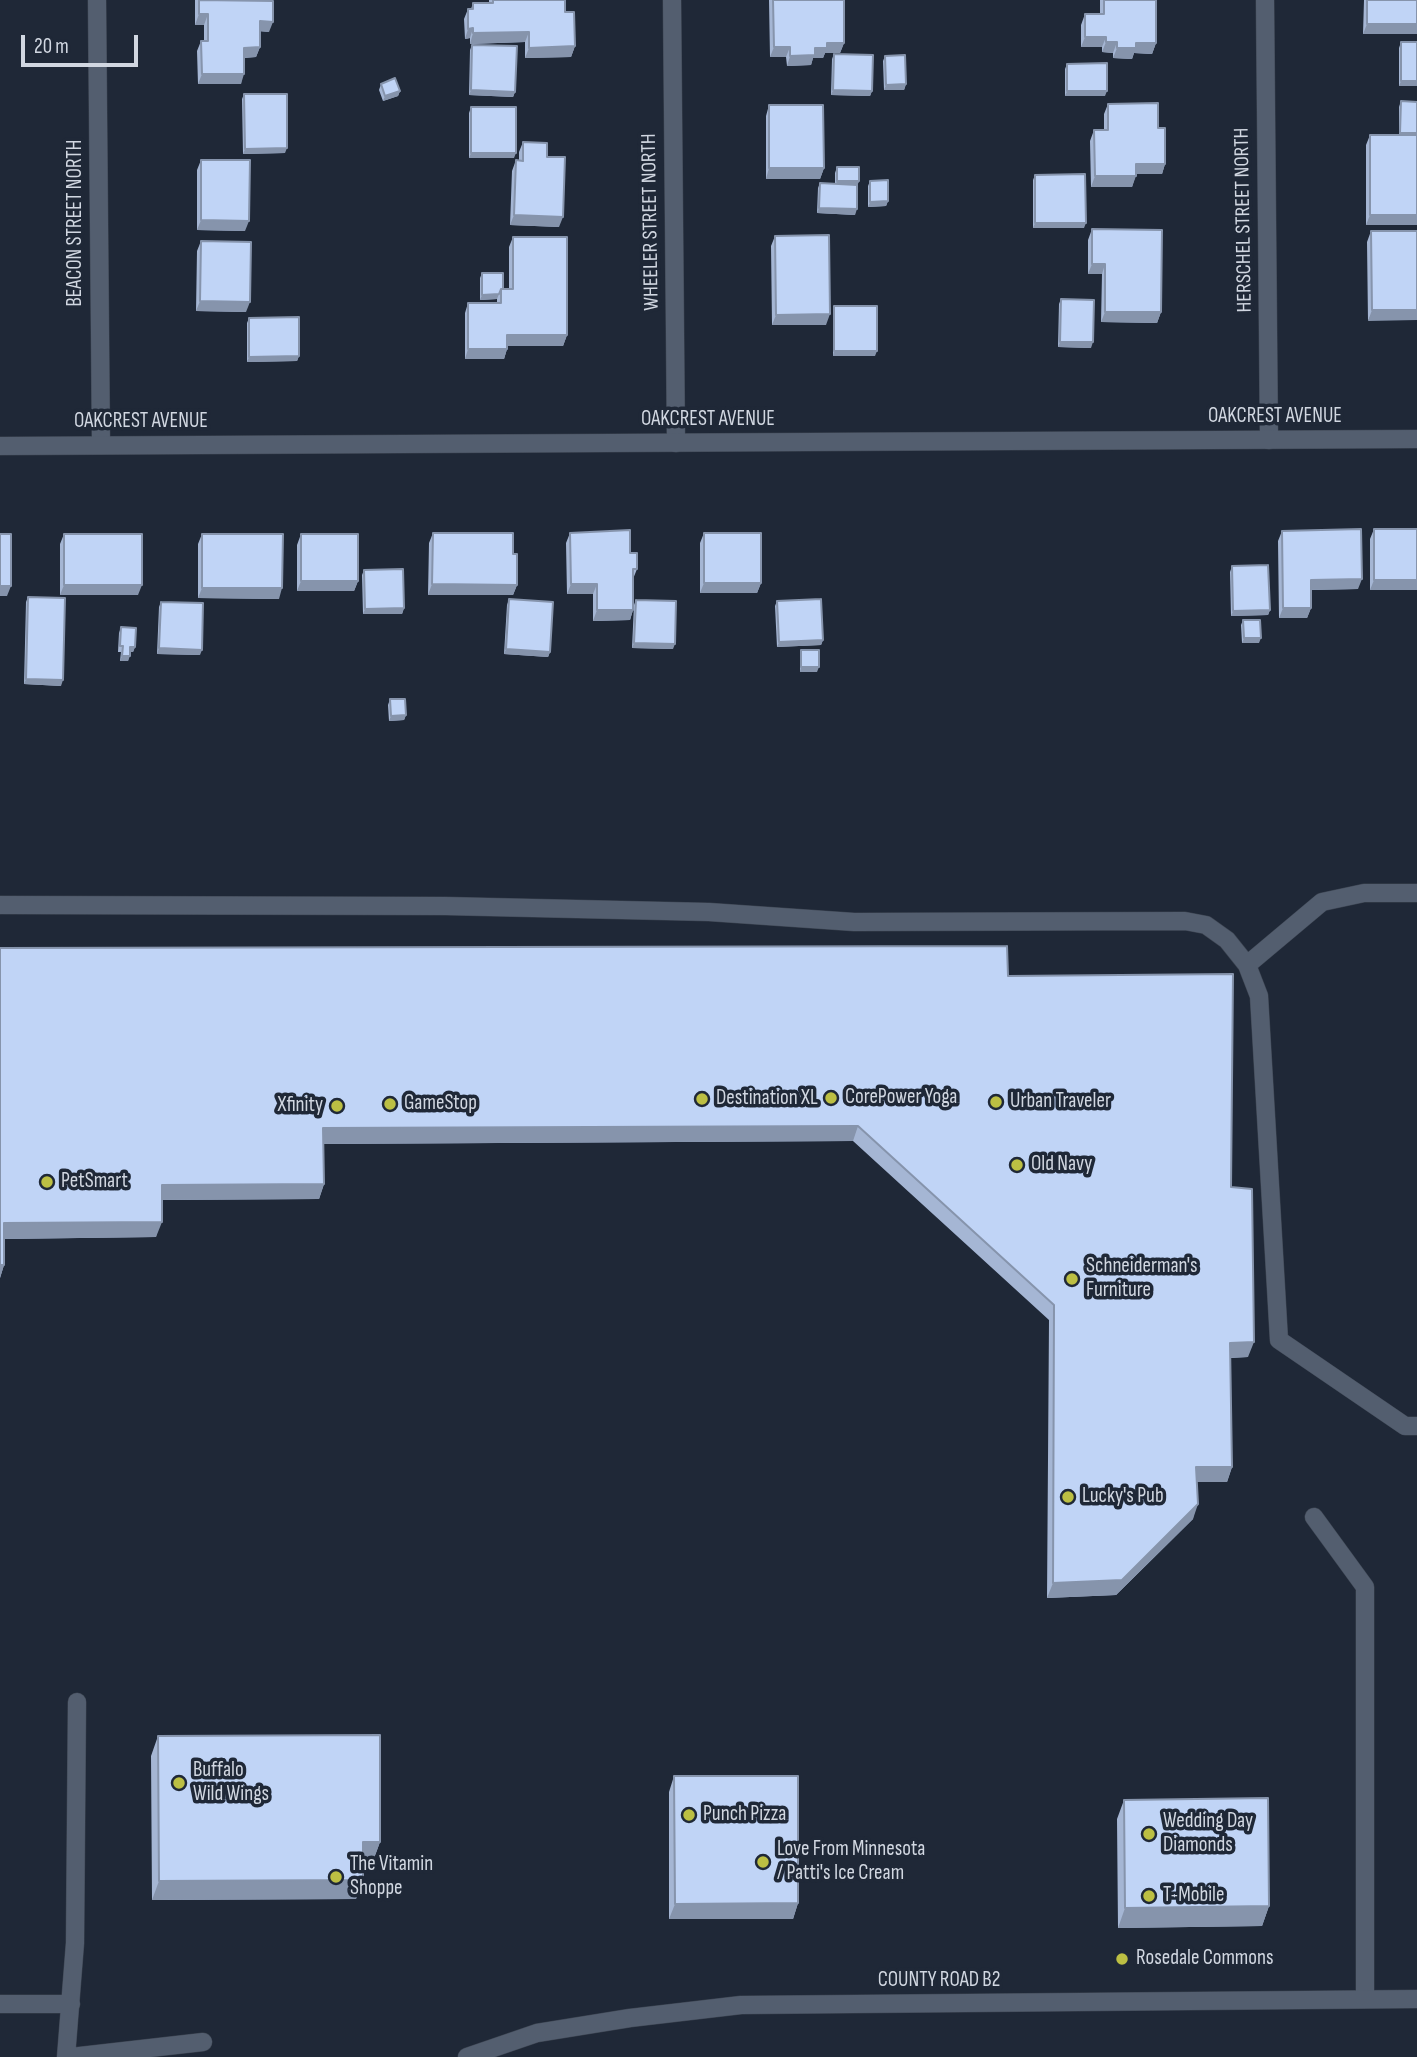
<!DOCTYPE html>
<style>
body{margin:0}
#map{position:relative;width:1417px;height:2057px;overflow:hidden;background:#1f2837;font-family:"Sofia Sans Condensed",sans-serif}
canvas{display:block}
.scale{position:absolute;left:21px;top:35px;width:117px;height:32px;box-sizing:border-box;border:4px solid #d1d7e1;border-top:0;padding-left:9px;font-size:21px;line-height:24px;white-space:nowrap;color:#d1d7e1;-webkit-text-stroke:5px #1f2837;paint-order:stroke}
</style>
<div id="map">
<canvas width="1417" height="2057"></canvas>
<div class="scale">20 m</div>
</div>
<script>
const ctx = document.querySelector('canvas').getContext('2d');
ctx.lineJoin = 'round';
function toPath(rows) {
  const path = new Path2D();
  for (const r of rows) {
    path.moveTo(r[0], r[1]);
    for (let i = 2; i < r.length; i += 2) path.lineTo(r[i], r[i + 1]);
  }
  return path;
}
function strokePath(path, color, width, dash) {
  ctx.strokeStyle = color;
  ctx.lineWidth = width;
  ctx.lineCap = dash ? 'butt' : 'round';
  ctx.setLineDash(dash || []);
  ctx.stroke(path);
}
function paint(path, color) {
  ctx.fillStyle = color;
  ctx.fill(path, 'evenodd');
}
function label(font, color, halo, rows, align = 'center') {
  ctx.font = font + ' "Sofia Sans Condensed",sans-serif';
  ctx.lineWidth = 7;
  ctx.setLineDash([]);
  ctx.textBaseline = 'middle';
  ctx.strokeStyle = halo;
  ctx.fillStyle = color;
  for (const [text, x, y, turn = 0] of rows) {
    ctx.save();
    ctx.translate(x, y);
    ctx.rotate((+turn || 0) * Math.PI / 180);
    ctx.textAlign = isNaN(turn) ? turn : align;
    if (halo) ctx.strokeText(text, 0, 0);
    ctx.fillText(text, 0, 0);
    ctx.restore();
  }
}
const service = toPath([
 [0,905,445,906,709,912,854,922,1185,921,1206,925,1227,940,1247,965,1259,996,1279,1340,1405,1426,1417,1426],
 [1247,965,1322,902,1364,893,1417,893],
 [1314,1517,1365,1587,1365,1999],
 [0,2004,71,2004],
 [66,2057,75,1943,77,1702],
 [71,2057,203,2042]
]);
const minor = toPath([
 [97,0,101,445],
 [672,0,676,443],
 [1265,0,1269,440]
]);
const tertiary = toPath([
 [0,446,1417,439],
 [467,2057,537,2033,630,2018,741,2005,1417,1999]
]);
strokePath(service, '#3c4451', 19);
strokePath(minor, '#3c4451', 19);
strokePath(tertiary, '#3c4451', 19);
strokePath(service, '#535e6f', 18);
strokePath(minor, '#535e6f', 18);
strokePath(tertiary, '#535e6f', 18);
paint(toPath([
 [195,0,248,0,269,32,260,31,260,47,256,57,244,58,241,84,198,84,197,51,201,41,204,41,204,25,195,25],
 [489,0,565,0,565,12,575,46,571,57,525,58,525,42,470,44,470,38,465,39,464,19,468,9,471,9,473,3,489,3],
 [769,0,844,0,844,43,840,53,825,53,823,58,813,58,811,65,787,66,786,57,770,57],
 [1100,0,1156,0,1156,43,1152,54,1134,53,1132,59,1113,58,1113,53,1102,52,1102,47,1081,47,1081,25,1085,14,1100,14],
 [1364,0,1417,0,1417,34,1363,34],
 [1401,42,1417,86,1399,86,1399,48],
 [472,45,515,92,513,97,469,95,470,50],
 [834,54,872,91,870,96,831,95,832,59],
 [885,56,906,84,904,90,884,90,883,61],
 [1067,64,1105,96,1065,96,1065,69],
 [381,84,400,91,398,96,383,101,379,90],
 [244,94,285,153,243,154,242,99],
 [1401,101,1417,225,1366,225,1366,145,1370,135,1399,135,1399,107],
 [1108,104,1158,128,1165,164,1162,174,1136,174,1132,187,1091,187,1090,141,1094,130,1104,130,1104,114],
 [769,105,824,168,820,179,766,179,766,116],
 [471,107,514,158,469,158,469,113],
 [523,142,547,157,559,227,510,225,512,171,516,160,519,161,519,152],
 [201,160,245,231,197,230,197,170],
 [837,167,859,181,857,186,855,215,817,213,818,188,820,183,835,184,835,173],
 [1035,175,1084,228,1033,228,1033,180],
 [870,181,888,201,886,206,868,207,868,186],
 [1092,229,1161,312,1157,323,1101,322,1102,274,1088,274,1088,240],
 [1371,231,1417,231,1368,321,1367,242],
 [775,236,826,325,772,325,771,246],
 [513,237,567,335,563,346,507,346,507,349,504,359,465,359,465,313,468,303,497,303,497,299,480,300,480,278,482,273,503,289,509,289,509,247],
 [201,241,246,312,196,311,197,251],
 [1061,299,1091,348,1058,347,1059,304],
 [834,306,875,356,833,356,833,312],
 [249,318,299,356,297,361,247,362,247,323],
 [1374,529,1417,590,1370,590,1370,539],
 [1282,531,1358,589,1311,590,1311,608,1307,618,1279,618,1278,541],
 [433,533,513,554,517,585,513,595,428,595,429,543],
 [570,533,630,553,637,569,633,579,633,610,630,620,593,621,593,594,567,594,566,543],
 [704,533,761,583,757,593,700,593,700,543],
 [64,534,138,595,60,595,60,544],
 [202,534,279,599,198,598,198,544],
 [301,534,358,581,354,591,297,591,297,545],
 [1232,566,1270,610,1268,615,1231,616,1230,572],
 [364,570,404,608,402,614,363,614,362,575],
 [28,597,61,686,24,684,26,602],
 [509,599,550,652,548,657,504,654,507,605],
 [636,600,673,649,632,648,634,605],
 [777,601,823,640,821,645,777,647,775,606],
 [161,602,200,655,157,654,159,607],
 [1243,620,1259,643,1242,643,1241,625],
 [121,627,135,647,133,652,130,652,128,661,120,661,121,652,118,652,119,633],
 [801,650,817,672,800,672,800,656],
 [390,699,406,715,404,720,389,721,388,705],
 [0,948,1008,976,1231,1187,1248,1357,1230,1358,1232,1467,1227,1482,1197,1482,1193,1519,1116,1595,1047,1598,1049,1320,853,1141,323,1144,324,1184,319,1199,162,1200,156,1237,4,1239,4,1265,0,1278],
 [158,1736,380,1842,373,1861,363,1861,356,1899,152,1900,151,1756],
 [674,1776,798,1903,793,1919,669,1919,669,1792],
 [1124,1800,1269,1906,1262,1926,1118,1928,1117,1819]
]), '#a5b6d4');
paint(toPath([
 [199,14,208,14,204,25,195,25],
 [260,21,273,22,269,32,256,31],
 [1367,24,1417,24,1417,34,1363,34],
 [473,28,470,38,465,39,468,29],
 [529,32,525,42,470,44,473,33],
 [1085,37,1106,37,1102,47,1081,47],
 [1106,42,1117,42,1113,53,1102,52],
 [827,43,844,43,840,53,825,53,823,58,813,58,811,65,787,66,790,56],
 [1136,43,1156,43,1152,54,1134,53,1132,59,1113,58,1117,48],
 [575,46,571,57,525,58,529,48],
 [260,47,256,57,240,58,244,48],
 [774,47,790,47,786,57,770,57],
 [202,74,244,74,241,84,198,84],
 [1401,81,1417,81,1417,86,1399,86],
 [906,84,904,90,884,90,886,85],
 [471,90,515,92,513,97,469,95],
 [833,90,872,91,870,96,831,95],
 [400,91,398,96,383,101,385,96],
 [1067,91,1107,91,1105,96,1065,96],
 [1400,133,1417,133,1417,138,1399,138],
 [287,148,285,153,243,154,245,149],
 [471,153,516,153,514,158,469,158],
 [1136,164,1165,164,1162,174,1132,174],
 [769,168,824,168,820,179,766,179],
 [1095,176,1136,176,1132,187,1091,187],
 [837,181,859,181,857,186,835,186],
 [888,201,886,206,868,207,870,202],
 [819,208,857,209,855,215,817,213],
 [514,215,563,217,559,227,510,225],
 [1370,215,1417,215,1417,225,1366,225],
 [201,220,249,221,245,231,197,230],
 [1035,223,1086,223,1084,228,1033,228],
 [1092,264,1105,264,1102,274,1088,274],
 [499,294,497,299,480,300,482,295],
 [200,301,250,302,246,312,196,311],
 [1372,310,1417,310,1417,320,1368,321],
 [1105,312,1161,312,1157,323,1101,322],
 [830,314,826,325,772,325,776,315],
 [507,335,567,335,563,346,504,346],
 [1060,342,1093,342,1091,348,1058,347],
 [468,349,507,349,504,359,465,359],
 [834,351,877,351,875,356,833,356],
 [299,356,297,361,247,362,249,357],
 [1362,579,1358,589,1307,590,1311,580],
 [1374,580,1417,580,1417,590,1370,590],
 [301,581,358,581,354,591,297,591],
 [704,583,761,583,757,593,700,593],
 [432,584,517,585,513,595,428,595],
 [571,584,597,584,593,594,567,594],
 [64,585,142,585,138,595,60,595],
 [0,586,11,586,7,596,0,596],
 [202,588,282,588,279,599,198,598],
 [404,608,402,614,363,614,365,609],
 [1283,608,1311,608,1307,618,1279,618],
 [597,610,633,610,630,620,593,621],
 [1270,610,1268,615,1231,616,1233,611],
 [1244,638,1261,638,1259,643,1242,643],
 [823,640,821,645,777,647,779,642],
 [634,643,675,644,673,649,632,648],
 [130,647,135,647,133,652,128,652],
 [159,648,202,650,200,655,157,654],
 [506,649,550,652,548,657,504,654],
 [122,656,130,656,128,661,120,661],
 [801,667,819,667,817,672,800,672],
 [26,679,63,680,61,686,24,684],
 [406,715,404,720,389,721,391,716],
 [858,1126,853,1141,317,1144,323,1128],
 [324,1184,319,1199,156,1200,162,1185],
 [162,1222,156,1237,0,1239,4,1223],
 [0,1265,4,1265,0,1278],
 [1254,1342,1248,1357,1225,1358,1230,1343],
 [1196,1467,1232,1467,1227,1482,1190,1482],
 [1198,1504,1193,1519,1116,1595,1047,1598,1053,1583],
 [363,1842,380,1842,373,1861,356,1861],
 [363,1880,356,1899,152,1900,159,1881],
 [798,1903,793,1919,669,1919,675,1904],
 [1269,1906,1262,1926,1118,1928,1125,1908]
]), '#8694ac');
const building = toPath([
 [199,0,273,1,273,22,260,21,260,47,244,48,244,74,202,74,201,41,208,41,208,14,199,14,199,0],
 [493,0,565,0,565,12,574,12,575,46,529,48,529,32,473,33,473,28,468,29,468,9,473,9,473,3,493,3,493,0],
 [773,0,844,0,844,43,827,43,827,48,815,48,815,55,790,56,790,47,774,47,773,0],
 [1104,0,1156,0,1156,43,1136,43,1136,48,1117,48,1117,42,1106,42,1106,37,1085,37,1085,14,1104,14,1104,0],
 [1367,0,1417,0,1417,24,1367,24,1367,0],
 [1401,42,1417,42,1417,81,1401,81,1401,42],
 [472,45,517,46,515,92,471,90,472,45],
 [834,54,873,55,872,91,833,90,834,54],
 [905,55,906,84,886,85,885,56,905,55],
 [1107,63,1107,91,1067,91,1067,64,1107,63],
 [395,78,400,91,385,96,381,84,395,78],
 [244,94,287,94,287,148,245,149,244,94],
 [1401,101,1417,102,1417,133,1400,133,1401,101],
 [1158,103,1158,128,1165,128,1165,164,1136,164,1136,176,1095,176,1094,130,1108,130,1108,104,1158,103],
 [769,105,823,105,824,168,769,168,769,105],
 [471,107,516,107,516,153,471,153,471,107],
 [1370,135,1417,135,1417,215,1370,215,1370,135],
 [523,142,547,143,547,157,565,157,563,217,514,215,516,160,523,161,523,142],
 [201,160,250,160,249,221,201,220,201,160],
 [837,167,859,167,859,181,837,181,837,167],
 [1085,174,1086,223,1035,223,1035,175,1085,174],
 [888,180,888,201,870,202,870,181,888,180],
 [820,183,857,185,857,209,819,208,820,183],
 [1092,229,1162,230,1161,312,1105,312,1105,264,1092,264,1092,229],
 [1371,231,1417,231,1417,310,1372,310,1371,231],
 [829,235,830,314,776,315,775,236,829,235],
 [513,237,567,237,567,335,507,335,507,349,468,349,468,303,501,303,501,289,513,289,513,237],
 [201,241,251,242,250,302,200,301,201,241],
 [482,273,503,273,503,289,501,289,499,294,482,295,482,273],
 [1061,299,1094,300,1093,342,1060,342,1061,299],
 [834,306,877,306,877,351,834,351,834,306],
 [299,317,299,356,249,357,249,318,299,317],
 [1361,529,1362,579,1311,580,1311,608,1283,608,1282,531,1361,529],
 [1374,529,1417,529,1417,580,1374,580,1374,529],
 [630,530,630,553,637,553,637,569,633,569,633,610,597,610,597,584,571,584,570,533,630,530],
 [433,533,513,533,513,554,517,554,517,585,432,584,433,533],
 [704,533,761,533,761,583,704,583,704,533],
 [0,534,11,534,11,586,0,586,0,534],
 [64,534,142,534,142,585,64,585,64,534],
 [202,534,283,534,282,588,202,588,202,534],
 [301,534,358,534,358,581,301,581,301,534],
 [1268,565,1270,610,1233,611,1232,566,1268,565],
 [403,569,404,608,365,609,364,570,403,569],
 [28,597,65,598,63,680,26,679,28,597],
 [509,599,553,602,550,652,506,649,509,599],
 [821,599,823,640,779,642,777,601,821,599],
 [636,600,676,601,675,644,634,643,636,600],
 [161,602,203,603,202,650,159,648,161,602],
 [1243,620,1260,620,1261,638,1244,638,1243,620],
 [121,627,136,628,135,647,130,647,130,656,122,656,123,646,120,646,121,627],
 [801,650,819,650,819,667,801,667,801,650],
 [390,699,405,699,406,715,391,716,390,699],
 [1007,946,1008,976,1233,974,1231,1187,1252,1189,1254,1342,1230,1343,1232,1467,1196,1467,1198,1504,1122,1580,1053,1583,1054,1305,858,1126,323,1128,324,1184,162,1185,162,1222,4,1223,4,1265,0,1265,0,948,1007,946],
 [380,1735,380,1842,363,1842,363,1880,159,1881,158,1736,380,1735],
 [674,1776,798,1776,798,1903,675,1904,674,1776],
 [1268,1798,1269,1906,1125,1908,1124,1800,1268,1798]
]);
paint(building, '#c0d4f6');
strokePath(building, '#8694ac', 2);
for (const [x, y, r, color] of [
 [831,1098,7,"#bcbf43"],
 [702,1099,7,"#bcbf43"],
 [996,1102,7,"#bcbf43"],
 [390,1104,7,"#bcbf43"],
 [337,1106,7,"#bcbf43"],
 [1017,1165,7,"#bcbf43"],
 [47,1182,7,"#bcbf43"],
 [1072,1279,7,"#bcbf43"],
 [1068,1497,7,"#bcbf43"],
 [179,1783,7,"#bcbf43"],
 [689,1815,7,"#bcbf43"],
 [1149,1834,7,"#bcbf43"],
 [763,1862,7,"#bcbf43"],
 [336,1877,7,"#bcbf43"],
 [1149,1896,7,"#bcbf43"],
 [1122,1959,7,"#bcbf43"]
]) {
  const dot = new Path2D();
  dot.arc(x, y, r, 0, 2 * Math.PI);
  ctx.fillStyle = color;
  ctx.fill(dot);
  strokePath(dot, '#1f2837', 2.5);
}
label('21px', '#d1d7e1', '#1f2837', [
 ["HERSCHEL STREET NORTH",1244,220,-91],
 ["WHEELER STREET NORTH",651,222,-91],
 ["BEACON STREET NORTH",76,223,-90],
 ["OAKCREST AVENUE",1275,417],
 ["OAKCREST AVENUE",708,420],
 ["OAKCREST AVENUE",141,422],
 ["COUNTY ROAD B2",939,1981]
]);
label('21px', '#d1d7e1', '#1f2837', [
 ["CorePower Yoga",845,1098],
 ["Destination XL",716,1099],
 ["Urban Traveler",1010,1102],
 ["GameStop",404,1104],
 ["Xfinity",323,1106,"right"],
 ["Old Navy",1031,1165],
 ["PetSmart",61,1182],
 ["Schneiderman's",1086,1267],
 ["Furniture",1086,1291],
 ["Lucky's Pub",1082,1497],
 ["Buffalo",193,1771],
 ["Wild Wings",193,1795],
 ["Punch Pizza",703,1815],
 ["Wedding Day",1163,1822],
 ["Diamonds",1163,1846],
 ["Love From Minnesota",777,1850],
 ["/ Patti's Ice Cream",777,1874],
 ["The Vitamin",350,1865],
 ["Shoppe",350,1889],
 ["T-Mobile",1163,1896],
 ["Rosedale Commons",1136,1959]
], 'left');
</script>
